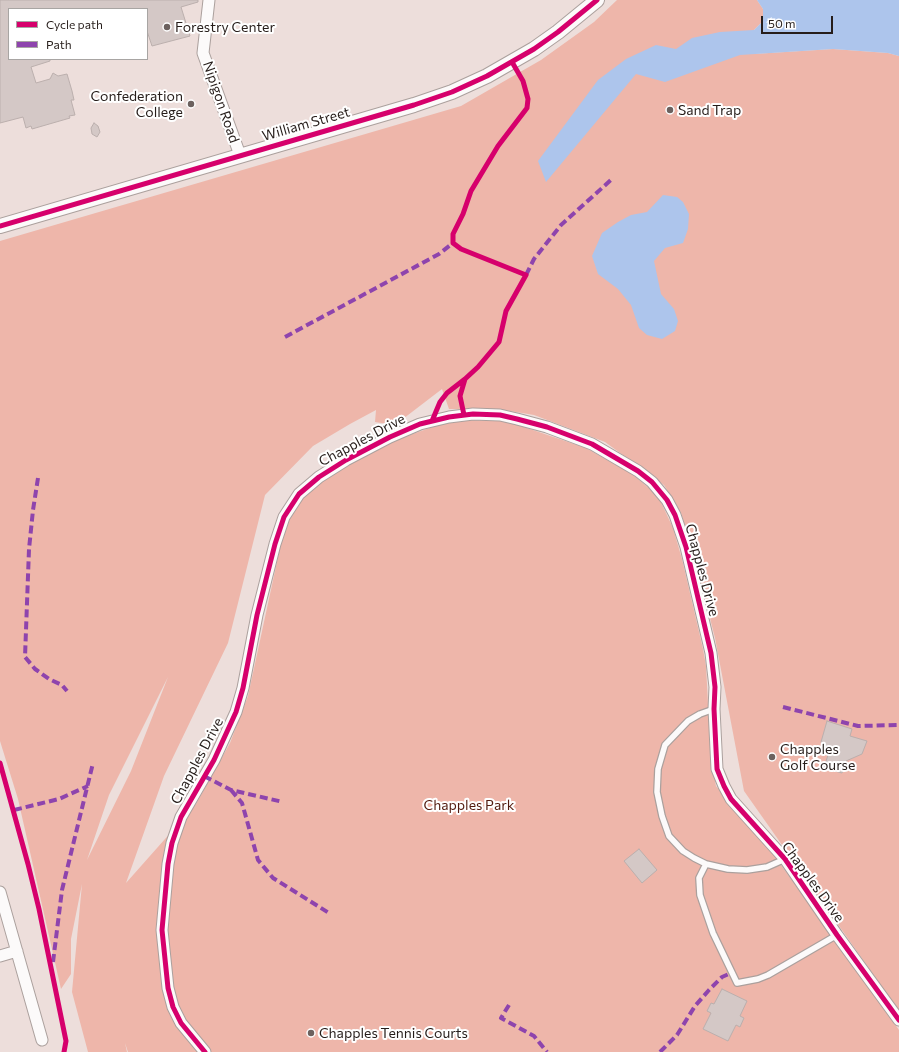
<!DOCTYPE html>
<style>
body{margin:0}
#map{position:relative;width:899px;height:1052px;overflow:hidden;background:#eddedb;font-family:Commissioner,sans-serif}
canvas{display:block}
.legend{position:absolute;left:8px;top:8px;width:140px;height:52px;box-sizing:border-box;background:#fff;border:1px solid #a8a5a3;margin:0;padding:5px 7px;list-style:none;font-size:12px;color:#261d1a}
.legend li{display:flex;align-items:center;gap:8px;height:20px}
.legend b{width:20px;border:1px solid #a8a5a3}
.scale{position:absolute;left:761px;top:16px;width:72px;height:18px;box-sizing:border-box;border:2px solid #261d1a;border-top:0;padding-left:5px;font-size:12px;line-height:14px;white-space:nowrap;color:#261d1a;-webkit-text-stroke:3px #fff;paint-order:stroke}
</style>
<div id="map">
<canvas width="899" height="1052"></canvas>
<ul class="legend">
<li><b style="height:5px;background:#d6006c"></b>Cycle path</li>
<li><b style="height:5px;background:#8e44ad"></b>Path</li>
</ul>
<div class="scale">50 m</div>
</div>
<script>
const ctx = document.querySelector('canvas').getContext('2d');
ctx.lineJoin = 'round';
function paint(path, color) {
  ctx.fillStyle = color;
  ctx.fill(path, 'evenodd');
}
function toPath(rows) {
  const path = new Path2D();
  for (const r of rows) {
    path.moveTo(r[0], r[1]);
    for (let i = 2; i < r.length; i += 2) path.lineTo(r[i], r[i + 1]);
  }
  return path;
}
function strokePath(path, color, width, dash) {
  ctx.strokeStyle = color;
  ctx.lineWidth = width;
  ctx.lineCap = dash ? 'butt' : 'round';
  ctx.setLineDash(dash || []);
  ctx.stroke(path);
}
function label(font, color, halo, rows, align = 'center') {
  ctx.font = font + ' Commissioner,sans-serif';
  ctx.lineWidth = 4;
  ctx.setLineDash([]);
  ctx.textBaseline = 'middle';
  ctx.strokeStyle = halo;
  ctx.fillStyle = color;
  for (const [text, x, y, turn = 0] of rows) {
    ctx.save();
    ctx.translate(x, y);
    ctx.rotate((+turn || 0) * Math.PI / 180);
    ctx.textAlign = isNaN(turn) ? turn : align;
    if (halo) ctx.strokeText(text, 0, 0);
    ctx.fillText(text, 0, 0);
    ctx.restore();
  }
}
paint(toPath([
 [617,0,757,0,763,9,763,21,754,30,753,54,833,49,888,53,899,56,899,1011,744,791,715,638,693,551,681,513,664,485,605,442,534,415,498,409,449,409,442,389,395,425,375,422,376,410,350,424,313,446,265,495,228,643,164,776,126,883,196,804,230,743,248,696,283,534,298,500,338,469,398,439,447,422,465,420,502,421,524,427,586,448,632,474,649,488,660,500,673,528,682,559,703,649,706,666,711,760,716,786,768,847,884,1008,899,1030,899,1052,128,1052,125,1043,127,1052,88,1052,72,992,82,884,71,939,71,974,61,989,18,799,0,741,0,241,461,106,541,60,594,22],
 [168,677,131,771,87,860,109,795]
]), '#eeb6aa');
paint(toPath([
 [757,0,899,0,899,56,888,53,833,49,740,55,665,82,636,74,546,182,538,161,598,80,626,59,656,45,676,49,692,38,720,32,754,30,763,21,763,9],
 [663,195,677,197,683,202,689,214,688,229,683,243,665,248,654,261,661,294,674,309,678,321,675,331,662,339,647,335,639,328,631,305,618,289,598,274,592,256,602,233,618,222,631,215,647,212]
]), '#adc5ec');
const building = toPath([
 [0,0,198,0,198,2,181,7,190,36,152,46,147,31,147,9,9,9,9,59,50,59,50,61,31,67,36,83,50,79,53,73,58,76,67,74,72,91,74,100,71,100,75,115,69,116,70,118,32,129,31,126,26,128,23,117,0,123,0,0],
 [94,123,98,126,100,132,97,137,92,134,91,128,94,123],
 [827,721,852,729,850,736,867,741,862,754,846,761,842,773,824,768,828,755,821,742,827,721],
 [639,849,657,870,642,883,624,861,639,849],
 [722,989,747,1001,740,1016,744,1018,740,1027,736,1025,728,1041,703,1029,711,1013,707,1011,711,1003,714,1004,722,989]
]);
paint(building, '#d4c8c6');
strokePath(building, '#bbafad', 1);
const service = toPath([
 [714,709,700,714,688,721,665,745,658,769,657,792,662,816,669,836,683,851,694,858,706,864,728,869,747,870,767,867,785,859],
 [706,864,699,878,700,895,713,933,737,983,758,979,768,975,837,935]
]);
const minor = toPath([
 [209,0,203,53,240,155],
 [0,892,42,1040],
 [0,956,17,951],
 [205,1052,181,1023,173,1007,168,988,162,930,168,864,172,843,181,817,214,760,236,712,243,688,257,615,275,544,284,517,299,494,319,477,346,460,390,437,420,424,449,417,473,414,500,415,517,419,547,427,592,444,638,471,652,482,667,500,675,515,686,547,711,653,715,687,714,709,717,769,724,786,731,799,785,859,837,935,899,1020]
]);
const tertiary = toPath([
 [0,226,414,105,452,92,487,76,534,49,558,32,597,0]
]);
strokePath(service, '#aba09d', 8);
strokePath(minor, '#aba09d', 13);
strokePath(tertiary, '#aba09d', 16);
strokePath(service, '#fcfafa', 5.5);
strokePath(minor, '#fcfafa', 11);
strokePath(tertiary, '#fcfafa', 14);
strokePath(toPath([
 [526,275,534,259,561,225,612,179],
 [285,337,439,254,453,243],
 [38,478,33,510,29,549,25,657,35,669,49,679,62,685,67,691],
 [783,707,858,726,899,725],
 [204,776,231,790,283,802],
 [231,790,242,803,258,860,273,878,329,913],
 [14,810,59,799,88,786],
 [53,962,62,890,93,763],
 [509,1005,501,1018,534,1036,547,1052],
 [660,1052,677,1035,695,1006,709,990,722,977,731,973]
]), '#8e44ad', 4, [8, 4]);
strokePath(toPath([
 [0,226,414,105,452,92,487,76,534,49,558,32,597,0],
 [465,379,478,367,499,342,506,311,526,275,461,249,453,243,453,234,463,214,471,191,498,146,527,108,528,99,523,81,512,62],
 [432,421,440,402,447,393,465,379,460,396,464,415],
 [0,763,28,864,39,909,66,1041,64,1052],
 [205,1052,181,1023,173,1007,168,988,162,930,168,864,172,843,181,817,214,760,236,712,243,688,257,615,275,544,284,517,299,494,319,477,346,460,390,437,420,424,449,417,473,414,500,415,517,419,547,427,592,444,638,471,652,482,667,500,675,515,686,547,711,653,715,687,714,709,717,769,724,786,731,799,785,859,837,935,899,1020]
]), '#d6006c', 5);
for (const [x, y, r, color] of [
 [167,27,4,"#6c615e"],
 [191,104,4,"#6c615e"],
 [670,110,4,"#6c615e"],
 [772,757,4,"#6c615e"],
 [311,1033,4,"#6c615e"]
]) {
  const dot = new Path2D();
  dot.arc(x, y, r, 0, 2 * Math.PI);
  ctx.fillStyle = color;
  ctx.fill(dot);
  strokePath(dot, '#fff', 1.5);
}
label('14px', '#261d1a', '#fff', [
 ["Forestry Center",175,27],
 ["Confederation",183,96,"right"],
 ["College",183,112,"right"],
 ["Sand Trap",678,110],
 ["Chapples",780,749],
 ["Golf Course",780,765],
 ["Chapples Tennis Courts",319,1033]
], 'left');
label('14px', '#261d1a', '#fff', [
 ["Nipigon Road",221,102,71],
 ["William Street",306,124,-16],
 ["Chapples Drive",362,440,-28],
 ["Chapples Drive",702,570,75],
 ["Chapples Drive",197,761,-62],
 ["Chapples Drive",813,882,54]
]);
label('14px', '#521a0e', '#fff', [
 ["Chapples Park",469,805]
]);
</script>
